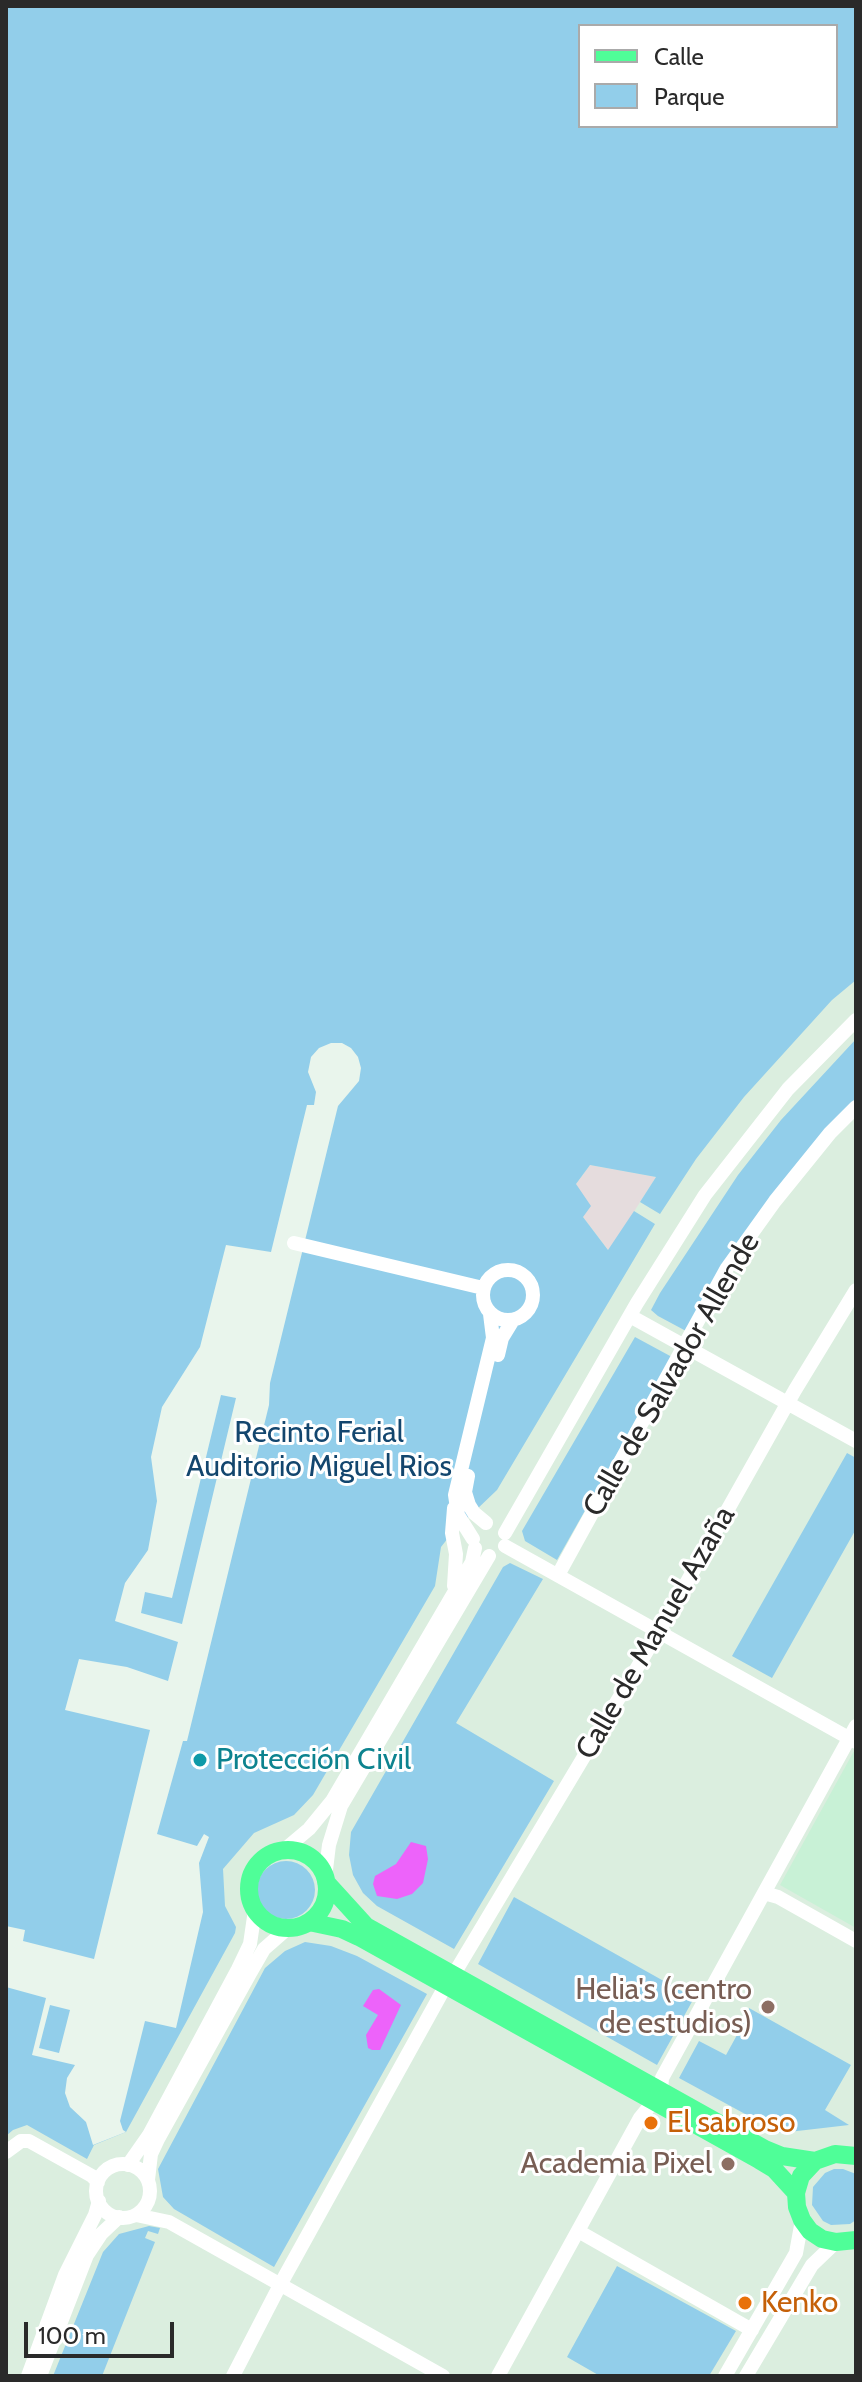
<!DOCTYPE html>
<meta charset="utf-8">
<style>
body{margin:0}
#map{position:relative;width:862px;height:2382px;overflow:hidden;background:#dbeedf;font-family:Cabin,sans-serif}
canvas{display:block}
.frame{position:absolute;inset:0;border:8px solid #2a2a2a;pointer-events:none}
.legend{position:absolute;left:578px;top:24px;width:260px;height:104px;box-sizing:border-box;background:#fff;border:2px solid #aaa;margin:0;padding:10px 14px;list-style:none;font-size:24px;color:#2a2a2a}
.legend li{display:flex;align-items:center;gap:16px;height:40px}
.legend b{width:40px;border:2px solid #aaa}
.scale{position:absolute;left:24px;top:2322px;width:150px;height:36px;box-sizing:border-box;border:4px solid #2a2a2a;border-top:0;padding-left:10px;font-size:24px;line-height:28px;white-space:nowrap;color:#2a2a2a;-webkit-text-stroke:6px #fff;paint-order:stroke}
</style>
<div id="map">
<canvas width="862" height="2382"></canvas>
<div class="frame"></div>
<ul class="legend">
<li><b style="height:10px;background:#4ffe98"></b>Calle</li>
<li><b style="height:22px;background:#92ceea"></b>Parque</li>
</ul>
<div class="scale">100 m</div>
</div>
<script>
const ctx = document.querySelector('canvas').getContext('2d');
ctx.lineJoin = 'round';
function paint(path, color) {
  ctx.fillStyle = color;
  ctx.fill(path, 'evenodd');
}
function toPath(rows) {
  const path = new Path2D();
  for (const r of rows) {
    if (r.length === 3) {
      path.moveTo(r[0] + r[2], r[1]);
      path.arc(r[0], r[1], r[2], 0, 2 * Math.PI);
      continue;
    }
    path.moveTo(r[0], r[1]);
    for (let i = 2; i < r.length; i += 2) path.lineTo(r[i], r[i + 1]);
  }
  return path;
}
function strokePath(path, color, width, dash) {
  ctx.strokeStyle = color;
  ctx.lineWidth = width;
  ctx.lineCap = dash ? 'butt' : 'round';
  ctx.setLineDash(dash || []);
  ctx.stroke(path);
}
function label(font, color, halo, rows, align = 'center') {
  ctx.font = font + ' Cabin,sans-serif';
  ctx.lineWidth = 6;
  ctx.setLineDash([]);
  ctx.textBaseline = 'middle';
  ctx.strokeStyle = halo;
  ctx.fillStyle = color;
  for (const [text, x, y, turn = 0] of rows) {
    ctx.save();
    ctx.translate(x, y);
    ctx.rotate((+turn || 0) * Math.PI / 180);
    ctx.textAlign = isNaN(turn) ? turn : align;
    if (halo) ctx.strokeText(text, 0, 0);
    ctx.fillText(text, 0, 0);
    ctx.restore();
  }
}
paint(toPath([
 [590,1165,656,1177,609,1251,583,1217,576,1184]
]), '#e5dcdd');
paint(toPath([
 [854,1751,856,1752,856,1928,780,1885]
]), '#c8f1d6');
paint(toPath([
 [6,6,856,6,856,980,832,1000,744,1097,696,1159,660,1214,640,1202,656,1177,590,1165,576,1184,591,1206,583,1217,608,1250,634,1211,655,1224,497,1490,452,1533,441,1547,435,1586,313,1795,294,1815,254,1833,223,1869,225,1906,236,1927,235,1933,126,2132,94,2145,87,2159,27,2125,13,2130,6,2136],
 [580,26,836,26,836,126,580,126],
 [856,1039,856,1098,819,1139,686,1331,658,1316,651,1310,660,1293,738,1175,781,1120],
 [635,1337,672,1357,557,1560,525,1541,522,1531],
 [847,1453,856,1458,856,1529,772,1678,732,1656],
 [510,1563,543,1579,456,1723,554,1781,454,1949,377,1906,363,1893,353,1875,349,1855,351,1832,503,1567],
 [286,1890,29],
 [514,1897,694,1998,657,2065,478,1964],
 [305,1942,331,1946,357,1956,427,1994,274,2267,174,2209,163,2197,158,2169,265,1968,285,1951],
 [749,2008,851,2065,825,2110,849,2125,780,2133,679,2078,699,2041,726,2055,748,2015],
 [834,2169,843,2169,856,2174,856,2220,850,2224,831,2225,823,2221,812,2205,813,2187,825,2173],
 [149,2226,160,2228,158,2234,148,2231,145,2238,155,2242,102,2376,53,2376,103,2252,119,2234],
 [617,2266,736,2331,709,2376,600,2376,567,2357]
]), '#92ceea');
paint(toPath([
 [331,1043,342,1043,351,1048,358,1057,361,1068,359,1081,338,1106,270,1383,269,1405,187,1741,183,1741,157,1834,197,1846,204,1834,209,1837,199,1863,203,1912,176,2028,145,2021,120,2121,123,2130,126,2132,93,2145,86,2122,70,2107,65,2093,67,2078,75,2065,32,2055,46,1998,6,1987,6,1926,25,1930,23,1941,94,1959,150,1730,65,1710,79,1659,127,1667,168,1681,178,1642,115,1621,125,1583,148,1550,157,1501,151,1457,162,1407,200,1347,226,1245,271,1252,307,1105,314,1105,316,1092,308,1072,311,1057,319,1048],
 [221,1395,236,1398,182,1624,141,1613,145,1592,172,1598],
 [50,2005,70,2010,59,2053,39,2048]
]), '#e9f5ec');
paint(toPath([
 [411,1842,426,1846,428,1859,423,1883,412,1894,397,1899,377,1896,373,1884,375,1876,396,1864],
 [379,1989,401,2005,380,2050,372,2050,368,2048,366,2035,378,2015,363,2006,373,1990]
]), '#ed63fa');
strokePath(toPath([
 [294,1243,483,1288],
 [508,1295,25],
 [630,1316,856,1441],
 [498,1355,502,1338,513,1320],
 [468,1476,465,1492,469,1505,474,1513,486,1523],
 [454,1508,452,1533,456,1554,454,1586],
 [505,1533,637,1303,705,1195,788,1089,856,1020],
 [473,1539,458,1515,455,1495,493,1338,490,1314],
 [505,1546,856,1742],
 [558,1575,727,1268,775,1201,830,1133,856,1107],
 [284,1850,309,1829,332,1801,472,1562,475,1548],
 [325,1878,329,1845,341,1806,489,1556],
 [764,1893,778,1897,856,1941],
 [454,1974,665,1621,795,1390,856,1290],
 [661,2091,662,2078,856,1726],
 [6,2152,21,2141,29,2141,92,2176,98,2182],
 [123,2191,27],
 [128,2165,149,2135,238,1969,250,1944,255,1910],
 [148,2180,151,2154,158,2139,249,1975,264,1949,288,1928],
 [136,2215,169,2222,443,2376],
 [578,2231,752,2330],
 [28,2376,65,2275,95,2215,99,2201],
 [40,2376,87,2255,101,2234,119,2217],
 [233,2376,280,2285,446,1985],
 [498,2376,640,2118,649,2107,657,2103],
 [725,2376,796,2253,802,2220],
 [746,2376,812,2265,836,2242]
]), '#fff', 14);
strokePath(toPath([
 [288,1889,39],
 [326,1882,366,1926,765,2149,782,2156,815,2161],
 [309,1922,342,1929,359,1937,759,2160,774,2169,796,2193],
 [856,2156,835,2154,815,2161,801,2176,796,2193,797,2207,802,2220,810,2231,822,2239,836,2242,856,2240]
]), '#4ffe98', 18);
for (const [x, y, r, color] of [
 [200,1760,8,"#0f9aa8"],
 [768,2007,8,"#8d6e63"],
 [651,2123,8,"#e8710a"],
 [728,2164,8,"#8d6e63"],
 [745,2303,8,"#e8710a"]
]) {
  const dot = new Path2D();
  dot.arc(x, y, r, 0, 2 * Math.PI);
  ctx.fillStyle = color;
  ctx.fill(dot);
  strokePath(dot, '#fff', 3);
}
label('30px', '#2a2a2a', '#fff', [
 ["Calle de Salvador Allende",672,1375,-60],
 ["Calle de Manuel Azaña",656,1633,-60]
]);
label('30px', '#13466e', '#fff', [
 ["Recinto Ferial",319,1433],
 ["Auditorio Miguel Rios",319,1467]
]);
label('30px', '#0d838f', '#fff', [
 ["Protección Civil",216,1760]
], 'left');
label('30px', '#785e54', '#fff', [
 ["Helia's (centro",752,1990],
 ["de estudios)",752,2024],
 ["Academia Pixel",712,2164]
], 'right');
label('30px', '#c56008', '#fff', [
 ["El sabroso",667,2123],
 ["Kenko",761,2303]
], 'left');
</script>
